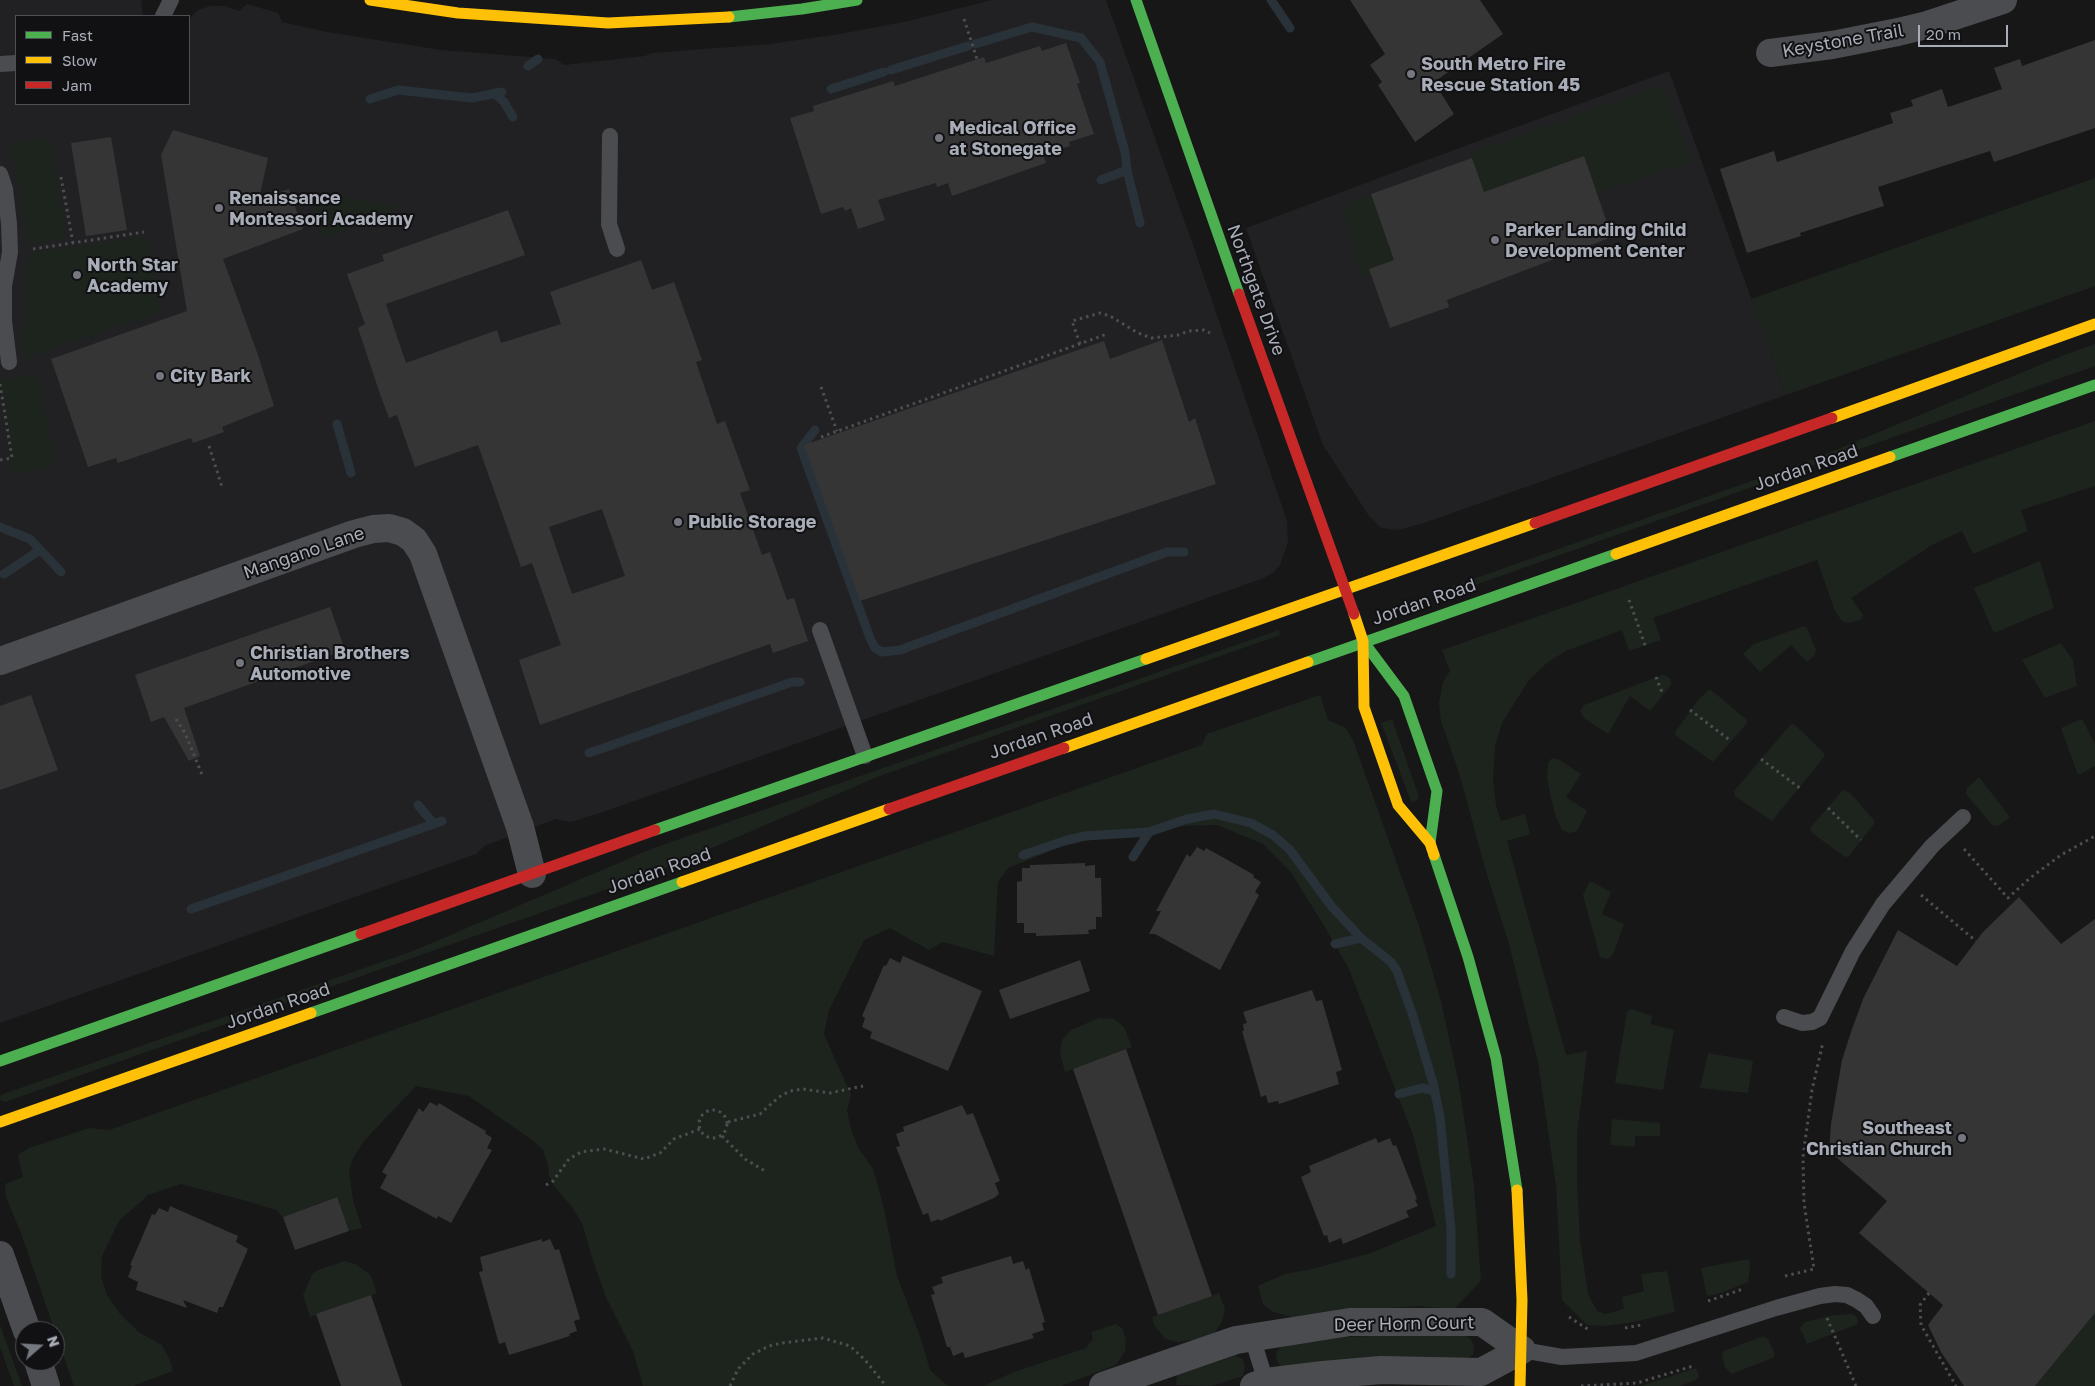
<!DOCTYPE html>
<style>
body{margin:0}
#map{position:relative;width:2095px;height:1386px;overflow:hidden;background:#171717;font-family:"Golos Text",sans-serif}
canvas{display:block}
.legend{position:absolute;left:15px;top:15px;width:175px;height:90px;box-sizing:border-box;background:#111113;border:1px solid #4d4f55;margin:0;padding:6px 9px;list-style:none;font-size:15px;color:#a8adb8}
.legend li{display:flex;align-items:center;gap:10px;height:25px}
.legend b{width:25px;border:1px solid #4d4f55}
.north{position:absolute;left:15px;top:1321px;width:50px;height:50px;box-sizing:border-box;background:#111113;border:1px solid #4d4f55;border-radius:50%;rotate:71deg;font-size:14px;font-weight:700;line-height:20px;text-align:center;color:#a8adb8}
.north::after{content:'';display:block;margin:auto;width:18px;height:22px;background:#757880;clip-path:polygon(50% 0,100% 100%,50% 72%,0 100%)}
.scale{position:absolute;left:1918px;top:25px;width:90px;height:22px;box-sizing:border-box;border:2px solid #a8adb8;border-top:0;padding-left:6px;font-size:15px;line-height:18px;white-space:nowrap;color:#a8adb8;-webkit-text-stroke:4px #111113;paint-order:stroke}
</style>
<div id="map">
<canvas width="2095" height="1386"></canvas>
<ul class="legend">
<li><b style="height:6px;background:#4caf50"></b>Fast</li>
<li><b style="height:6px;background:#ffc107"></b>Slow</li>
<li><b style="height:6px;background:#c62828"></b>Jam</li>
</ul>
<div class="north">N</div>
<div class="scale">20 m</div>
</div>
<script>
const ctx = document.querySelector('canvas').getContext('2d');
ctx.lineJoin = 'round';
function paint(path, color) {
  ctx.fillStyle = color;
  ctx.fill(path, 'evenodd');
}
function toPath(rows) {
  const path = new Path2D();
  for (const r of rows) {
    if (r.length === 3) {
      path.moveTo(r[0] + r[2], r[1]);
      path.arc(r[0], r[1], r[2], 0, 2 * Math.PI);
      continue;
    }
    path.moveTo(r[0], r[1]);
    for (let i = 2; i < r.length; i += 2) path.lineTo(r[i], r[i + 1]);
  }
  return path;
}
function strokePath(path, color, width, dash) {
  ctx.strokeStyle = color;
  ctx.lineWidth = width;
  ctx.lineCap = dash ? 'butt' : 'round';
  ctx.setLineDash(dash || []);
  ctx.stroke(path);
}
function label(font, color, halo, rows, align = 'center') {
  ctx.font = font + ' "Golos Text",sans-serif';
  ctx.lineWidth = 4;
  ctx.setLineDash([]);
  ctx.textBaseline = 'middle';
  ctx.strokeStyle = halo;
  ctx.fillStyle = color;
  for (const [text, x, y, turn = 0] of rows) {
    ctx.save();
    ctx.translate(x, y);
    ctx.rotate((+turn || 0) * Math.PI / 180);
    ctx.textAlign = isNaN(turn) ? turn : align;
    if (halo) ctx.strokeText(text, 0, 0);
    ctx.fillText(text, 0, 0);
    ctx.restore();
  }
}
paint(toPath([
 [0,0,141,0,143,16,16,16,16,104,189,104,189,19,198,10,210,6,225,6,239,11,247,4,278,13,282,22,327,32,441,50,555,59,564,65,645,56,651,53,770,44,840,34,908,21,992,0,1106,0,1193,245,1287,521,1288,542,1280,565,1274,572,1264,578,603,812,571,822,556,819,484,846,476,854,0,1023],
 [1669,71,1786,395,1424,523,1398,530,1381,528,1369,516,1323,445,1246,228,1424,161]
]), '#212123');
paint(toPath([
 [1663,85,1692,161,1597,194,1584,156,1484,192,1470,153],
 [48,139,52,147,66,234,62,239,28,245,15,164,7,143],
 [2095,178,2095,286,1786,395,1751,299],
 [332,194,392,206,391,220,369,220,330,238,323,236,313,206,314,199],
 [1371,194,1394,260,1369,269,1371,274,1361,278,1344,211,1348,204,1356,199],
 [147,236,160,313,28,357,23,348,30,253],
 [2095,344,2095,366,1441,597,1435,598,1434,596,1439,591,1814,459,2064,355],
 [38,373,55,466,14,474,0,379],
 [2095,421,2095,486,2021,510,2028,531,1973,554,1962,531,1932,545,1851,598,1863,615,1861,620,1848,623,1842,621,1835,611,1817,560,1653,618,1661,640,1629,651,1622,630,1566,651,1548,662,1529,680,1502,723,1495,746,1493,780,1496,806,1501,821,1525,814,1530,834,1507,841,1566,1055,1587,1051,1577,1135,1577,1182,1580,1240,1588,1294,1597,1311,1605,1314,1624,1309,1622,1297,1644,1291,1641,1274,1667,1271,1675,1312,1634,1322,1605,1326,1587,1325,1562,1300,1556,1185,1538,1062,1509,944,1485,868,1460,776,1441,721,1439,703,1443,682,1450,671,1442,650],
 [2040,561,2054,608,1994,633,1974,588],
 [1804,626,1807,628,1816,650,1814,656,1807,662,1791,645,1760,672,1743,654,1754,644],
 [1279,630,1280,635,1277,636,877,777,656,872,5,1102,0,1100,0,1096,6,1093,413,951,651,849],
 [2061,643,2073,660,2077,686,2045,698,2022,660],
 [1662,675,1667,676,1671,680,1671,685,1650,711,1630,696,1608,734,1585,719,1580,711,1584,705],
 [1710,689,1747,720,1747,723,1713,762,1675,735,1676,731,1699,699],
 [1320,695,1328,720,1346,728,1353,740,1419,926,1441,1001,1459,1084,1474,1185,1481,1281,1454,1309,1418,1306,1355,1310,1292,1317,1273,1312,1263,1304,1258,1286,1285,1274,1312,1269,1371,1253,1436,1226,1413,1135,1349,969,1325,927,1290,871,1263,844,1217,825,1184,826,1071,843,1008,868,998,882,994,956,943,942,929,950,890,928,864,940,829,1010,824,1034,851,1095,847,1110,851,1129,858,1147,873,1169,877,1182,885,1213,897,1276,920,1336,930,1370,945,1384,951,1386,643,1386,633,1351,606,1297,594,1264,582,1223,572,1207,554,1186,549,1176,548,1165,543,1150,532,1140,469,1096,416,1086,364,1141,352,1160,349,1171,353,1200,362,1228,349,1231,336,1197,283,1217,276,1210,247,1201,181,1184,148,1195,119,1221,102,1256,101,1276,107,1295,120,1314,140,1333,162,1345,170,1360,173,1371,133,1386,74,1386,22,1236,6,1197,5,1184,23,1177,18,1155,29,1148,89,1128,109,1130,1202,745,1207,734],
 [1392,719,1418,794,1418,799,1414,802,1411,801,1381,723],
 [2082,719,2095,744,2095,766,2078,775,2061,728],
 [1794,724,1824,753,1824,757,1772,821,1735,796,1734,791,1790,725],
 [1552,758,1560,760,1581,774,1566,797,1587,811,1577,831,1570,833,1562,830,1556,817,1551,798,1547,778,1548,763],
 [1979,777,2010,817,1998,826,1992,825,1966,794,1967,788],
 [1843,790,1850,793,1874,820,1874,824,1849,856,1845,857,1812,833,1810,828],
 [1590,881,1611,892,1602,914,1624,924,1614,952,1611,957,1606,959,1600,957,1583,895],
 [1631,1009,1652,1016,1651,1024,1674,1030,1663,1090,1615,1083,1627,1012],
 [1099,1018,1114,1019,1124,1027,1132,1047,1065,1072,1060,1053,1062,1040,1071,1030],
 [1708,1053,1753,1061,1748,1093,1700,1088],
 [1612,1119,1660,1123,1660,1136,1635,1136,1635,1147,1610,1145],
 [1749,1259,1750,1270,1748,1282,1721,1293,1707,1296,1701,1268],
 [345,1261,355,1264,370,1274,377,1293,310,1317,303,1295,313,1273,323,1268],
 [1219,1293,1225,1309,1222,1322,1215,1332,1205,1338,1178,1342,1165,1339,1154,1325,1152,1317],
 [2095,1313,2095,1386,2035,1386],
 [1852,1314,1857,1317,1858,1324,1807,1344,1800,1328,1805,1322,1834,1315],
 [1116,1324,1122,1328,1126,1339,1125,1351,1116,1365,1061,1386,983,1386,1014,1372,1086,1348,1093,1339,1091,1332],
 [0,1325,22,1386,14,1386,0,1347],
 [1399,1335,1465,1335,1471,1340,1474,1346,1473,1354,1468,1359,1289,1367,1281,1366,1277,1361,1276,1354,1281,1346,1347,1337],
 [1764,1336,1768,1339,1775,1354,1773,1358,1731,1374,1725,1367,1722,1356,1723,1351],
 [1235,1356,1243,1359,1245,1367,1243,1376,1211,1386,1176,1385,1177,1375],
 [1696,1368,1699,1376,1696,1380,1679,1386,1641,1386]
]), '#1d241e');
strokePath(toPath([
 [1271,0,1290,28],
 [975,44,1032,27,1081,38,1100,62,1125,152,1127,170,1140,223],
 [528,66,538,59],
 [891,70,968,46],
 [831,89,884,72],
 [494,93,504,102,513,117],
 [370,99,398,90,472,98,502,92],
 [1101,180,1127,170],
 [337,424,351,473],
 [815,430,801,448,870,638,875,648,882,652,900,650,1167,552,1184,552],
 [0,527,30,539,61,572],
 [4,574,40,550],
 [589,753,792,682,800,682],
 [418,805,434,824],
 [1023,855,1064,841,1085,836,1149,832],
 [1133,857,1149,832,1187,819,1214,814,1251,823,1273,835,1290,850,1332,907,1361,938,1391,962,1397,971,1413,1016,1433,1083,1440,1117,1451,1229,1451,1274],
 [191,909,442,821],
 [1335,944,1361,938],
 [1399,1094,1422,1088,1435,1091]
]), '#2a3239', 9);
paint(toPath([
 [1350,0,1480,0,1503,34,1434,82,1454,114,1415,142,1378,85,1382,82,1370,65,1385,54],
 [2095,40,2095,128,1994,162,1990,151,1878,187,1884,206,1800,233,1801,236,1747,253,1720,169,1774,151,1777,162,1893,123,1890,113,1913,106,1911,100,1942,89,1948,107,2002,89,1994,68,2020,59,2022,66],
 [1066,43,1080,83,1077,84,1094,134,1069,142,1070,146,1043,154,1046,163,952,196,948,183,937,187,936,183,878,200,885,220,858,229,851,208,845,211,843,207,821,214,790,118,814,111,813,106,893,81,895,86,984,57,986,63,1040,46,1042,51],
 [173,130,268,158,259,199,289,189,303,229,223,259,258,355,274,406,222,427,224,432,193,443,191,438,118,463,116,458,88,467,51,359,187,311,161,155],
 [111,137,127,230,86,236,71,143],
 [1584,156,1612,237,1447,300,1449,307,1390,328,1369,269,1394,260,1371,194,1472,158,1484,192],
 [508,210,525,255,386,304,406,363,497,330,501,343,561,324,550,292,641,260,652,290,674,282,702,360,696,362,717,424,725,421,750,490,740,493,762,555,770,552,787,600,794,598,808,641,773,653,770,644,540,725,519,660,561,645,532,563,521,567,478,445,415,467,397,415,389,418,380,394,358,328,365,324,347,274,384,261,382,255],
 [602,509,625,576,572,594,549,527],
 [1162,340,1189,422,1195,418,1216,484,860,601,804,445,1104,341,1110,359],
 [330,607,345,650,184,708,200,756,189,761,164,717,151,722,135,675],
 [31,695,58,770,0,790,0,706],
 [1197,847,1204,851,1206,848,1226,859,1254,875,1253,877,1261,882,1255,892,1259,895,1220,970,1155,934,1149,934,1161,911,1156,911,1187,854,1190,857],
 [1085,863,1085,866,1095,865,1095,878,1101,878,1102,917,1096,917,1096,929,1088,930,1089,934,1036,936,1036,933,1024,933,1024,923,1017,923,1017,882,1022,881,1022,868,1030,868,1030,865],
 [2019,897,2061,944,2095,919,2095,1313,2035,1386,1964,1386,1941,1352,1928,1325,1943,1305,1859,1233,1887,1201,1829,1151,1831,1124,1842,1060,1851,1032,1863,999,1898,930,1957,966,1983,932],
 [903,956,982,991,948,1071,870,1038,872,1032,862,1027,865,1018,862,1016,884,965,886,966,890,958,900,963],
 [1080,960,1090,991,1010,1019,999,990],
 [1312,990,1316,1001,1322,1000,1342,1070,1336,1072,1339,1084,1279,1104,1278,1101,1268,1103,1266,1095,1261,1097,1246,1045,1242,1031,1244,1031,1243,1024,1247,1023,1243,1012],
 [1126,1049,1212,1296,1158,1315,1073,1069],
 [430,1102,437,1106,439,1103,462,1117,486,1131,485,1133,492,1138,487,1148,492,1150,451,1223,438,1216,437,1219,380,1188,387,1175,382,1172,394,1152,419,1108,423,1112],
 [962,1105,967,1115,973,1113,982,1136,1000,1181,995,1183,999,1194,994,1198,940,1221,939,1219,931,1222,928,1213,923,1215,904,1167,896,1147,900,1146,896,1134,904,1131,903,1127],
 [1376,1138,1378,1143,1390,1138,1393,1146,1396,1145,1417,1199,1415,1200,1418,1206,1406,1211,1409,1217,1343,1244,1341,1238,1329,1243,1327,1235,1324,1236,1301,1177,1311,1172,1309,1166],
 [337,1197,349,1231,295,1250,283,1217],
 [170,1206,238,1236,236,1242,248,1249,223,1307,219,1307,217,1313,183,1300,187,1308,136,1290,138,1282,128,1277,132,1266,130,1265,152,1214,155,1215,159,1208,168,1212],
 [542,1239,542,1242,550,1239,555,1250,559,1249,580,1319,574,1321,577,1331,569,1334,570,1336,509,1355,505,1342,499,1344,479,1272,483,1271,480,1257],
 [1011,1256,1013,1264,1023,1261,1026,1270,1029,1268,1045,1322,1042,1323,1044,1330,1032,1334,1034,1338,965,1358,963,1352,953,1356,950,1347,947,1347,931,1295,935,1294,932,1287,943,1283,941,1277],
 [371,1295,402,1386,341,1386,316,1314]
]), '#353536');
strokePath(toPath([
 [964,19,977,59],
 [61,177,73,243],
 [33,249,144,232],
 [1080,344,1072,321,1100,313,1110,316,1138,333,1152,338,1178,335,1189,331,1204,330,1210,333],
 [0,384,12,458,0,460],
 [821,387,837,431],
 [821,437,1107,334],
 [209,446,222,487],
 [1629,600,1646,648],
 [1656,677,1663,695],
 [1690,710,1731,741],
 [176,719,185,733,203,777],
 [1761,759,1801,789],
 [1828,808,1861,840],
 [1964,849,2008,898,2030,878,2061,855,2095,836],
 [1921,895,1976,941],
 [713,1124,14],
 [728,1122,760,1114,779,1097,790,1091,803,1089,830,1093,863,1086],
 [722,1136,745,1159,765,1171],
 [546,1185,553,1181,569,1159,581,1152,604,1149,644,1159,660,1153,674,1139,700,1129],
 [1785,1276,1814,1269,1804,1203,1803,1157,1812,1090,1823,1042],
 [1929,1293,1920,1305,1921,1325,1956,1386],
 [1708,1301,1743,1289],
 [1569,1317,1589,1330],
 [1827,1318,1856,1386],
 [1625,1328,1641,1325],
 [730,1386,738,1369,753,1354,769,1346,782,1343,823,1338,850,1346,865,1360,886,1386],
 [1581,1386,1637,1383,1693,1366]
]), '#4d4e52', 3, [2.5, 4]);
strokePath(toPath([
 [163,16,171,0],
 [0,64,16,63],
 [610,136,609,224,617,249],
 [0,174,5,189,9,224,10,252,4,286,4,321,9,362],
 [820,630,865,756],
 [1784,1017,1802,1023,1812,1022,1820,1018,1853,951,1883,904,1932,846,1963,817],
 [1252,1337,1266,1382],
 [1522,1350,1562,1357,1636,1353,1776,1308,1820,1296,1835,1294,1847,1295,1857,1300,1866,1306,1873,1316]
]), '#4b4c50', 16);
strokePath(toPath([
 [1770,53,1832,45,1898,32,1927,25,2003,0],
 [0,661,354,534,373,529,389,528,403,532,414,540,423,554,520,827,532,874],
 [0,1255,27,1331],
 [38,1361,46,1386],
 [1103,1386,1236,1340,1350,1322,1482,1322,1522,1350,1481,1372,1381,1370,1323,1375,1266,1382,1254,1386]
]), '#4b4c50', 28);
strokePath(toPath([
 [1136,0,1239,294],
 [729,17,802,9,857,0],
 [1890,457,2095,385],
 [1363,641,1404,696,1437,791,1430,843],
 [1308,662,1616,554],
 [655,830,1146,659],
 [1434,855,1468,957,1496,1058,1517,1190],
 [311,1013,682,882],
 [0,1061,361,934]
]), '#4caf50', 11);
strokePath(toPath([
 [370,0,458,13,608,23,729,17],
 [1832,418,2095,324],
 [1616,554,1890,457],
 [1354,614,1363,641,1364,707,1398,805,1430,843,1434,855],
 [1146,659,1535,523],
 [1064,748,1308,662],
 [682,882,889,809],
 [0,1122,311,1013],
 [1517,1190,1522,1300,1520,1386]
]), '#ffc107', 11);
strokePath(toPath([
 [1239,294,1354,614],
 [1535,523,1832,418],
 [889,809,1064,748],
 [361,934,655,830]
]), '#c62828', 11);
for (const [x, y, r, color] of [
 [1411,74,5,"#757880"],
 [939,138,5,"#757880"],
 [219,208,5,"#757880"],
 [1495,240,5,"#757880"],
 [77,275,5,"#757880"],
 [160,376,5,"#757880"],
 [678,522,5,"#757880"],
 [240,663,5,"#757880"],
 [1962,1138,5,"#757880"]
]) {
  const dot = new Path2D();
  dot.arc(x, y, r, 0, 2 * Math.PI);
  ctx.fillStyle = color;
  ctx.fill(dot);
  strokePath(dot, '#111113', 2);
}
label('18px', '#a8adb8', '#111113', [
 ["Keystone Trail",1843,41,-10],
 ["Northgate Drive",1256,290,70],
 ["Jordan Road",1806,468,-19],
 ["Mangano Lane",304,553,-19],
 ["Jordan Road",1424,602,-19],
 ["Jordan Road",1041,736,-19],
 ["Jordan Road",659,871,-19],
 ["Jordan Road",278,1006,-19],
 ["Deer Horn Court",1404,1324,-1]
]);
label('bold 18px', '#a8adb8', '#111113', [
 ["South Metro Fire",1421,64],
 ["Rescue Station 45",1421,85],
 ["Medical Office",949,128],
 ["at Stonegate",949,149],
 ["Renaissance",229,198],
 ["Montessori Academy",229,219],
 ["Parker Landing Child",1505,230],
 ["Development Center",1505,251],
 ["North Star",87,265],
 ["Academy",87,286],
 ["City Bark",170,376],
 ["Public Storage",688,522],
 ["Christian Brothers",250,653],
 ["Automotive",250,674],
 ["Southeast",1952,1128,"right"],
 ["Christian Church",1952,1149,"right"]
], 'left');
</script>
